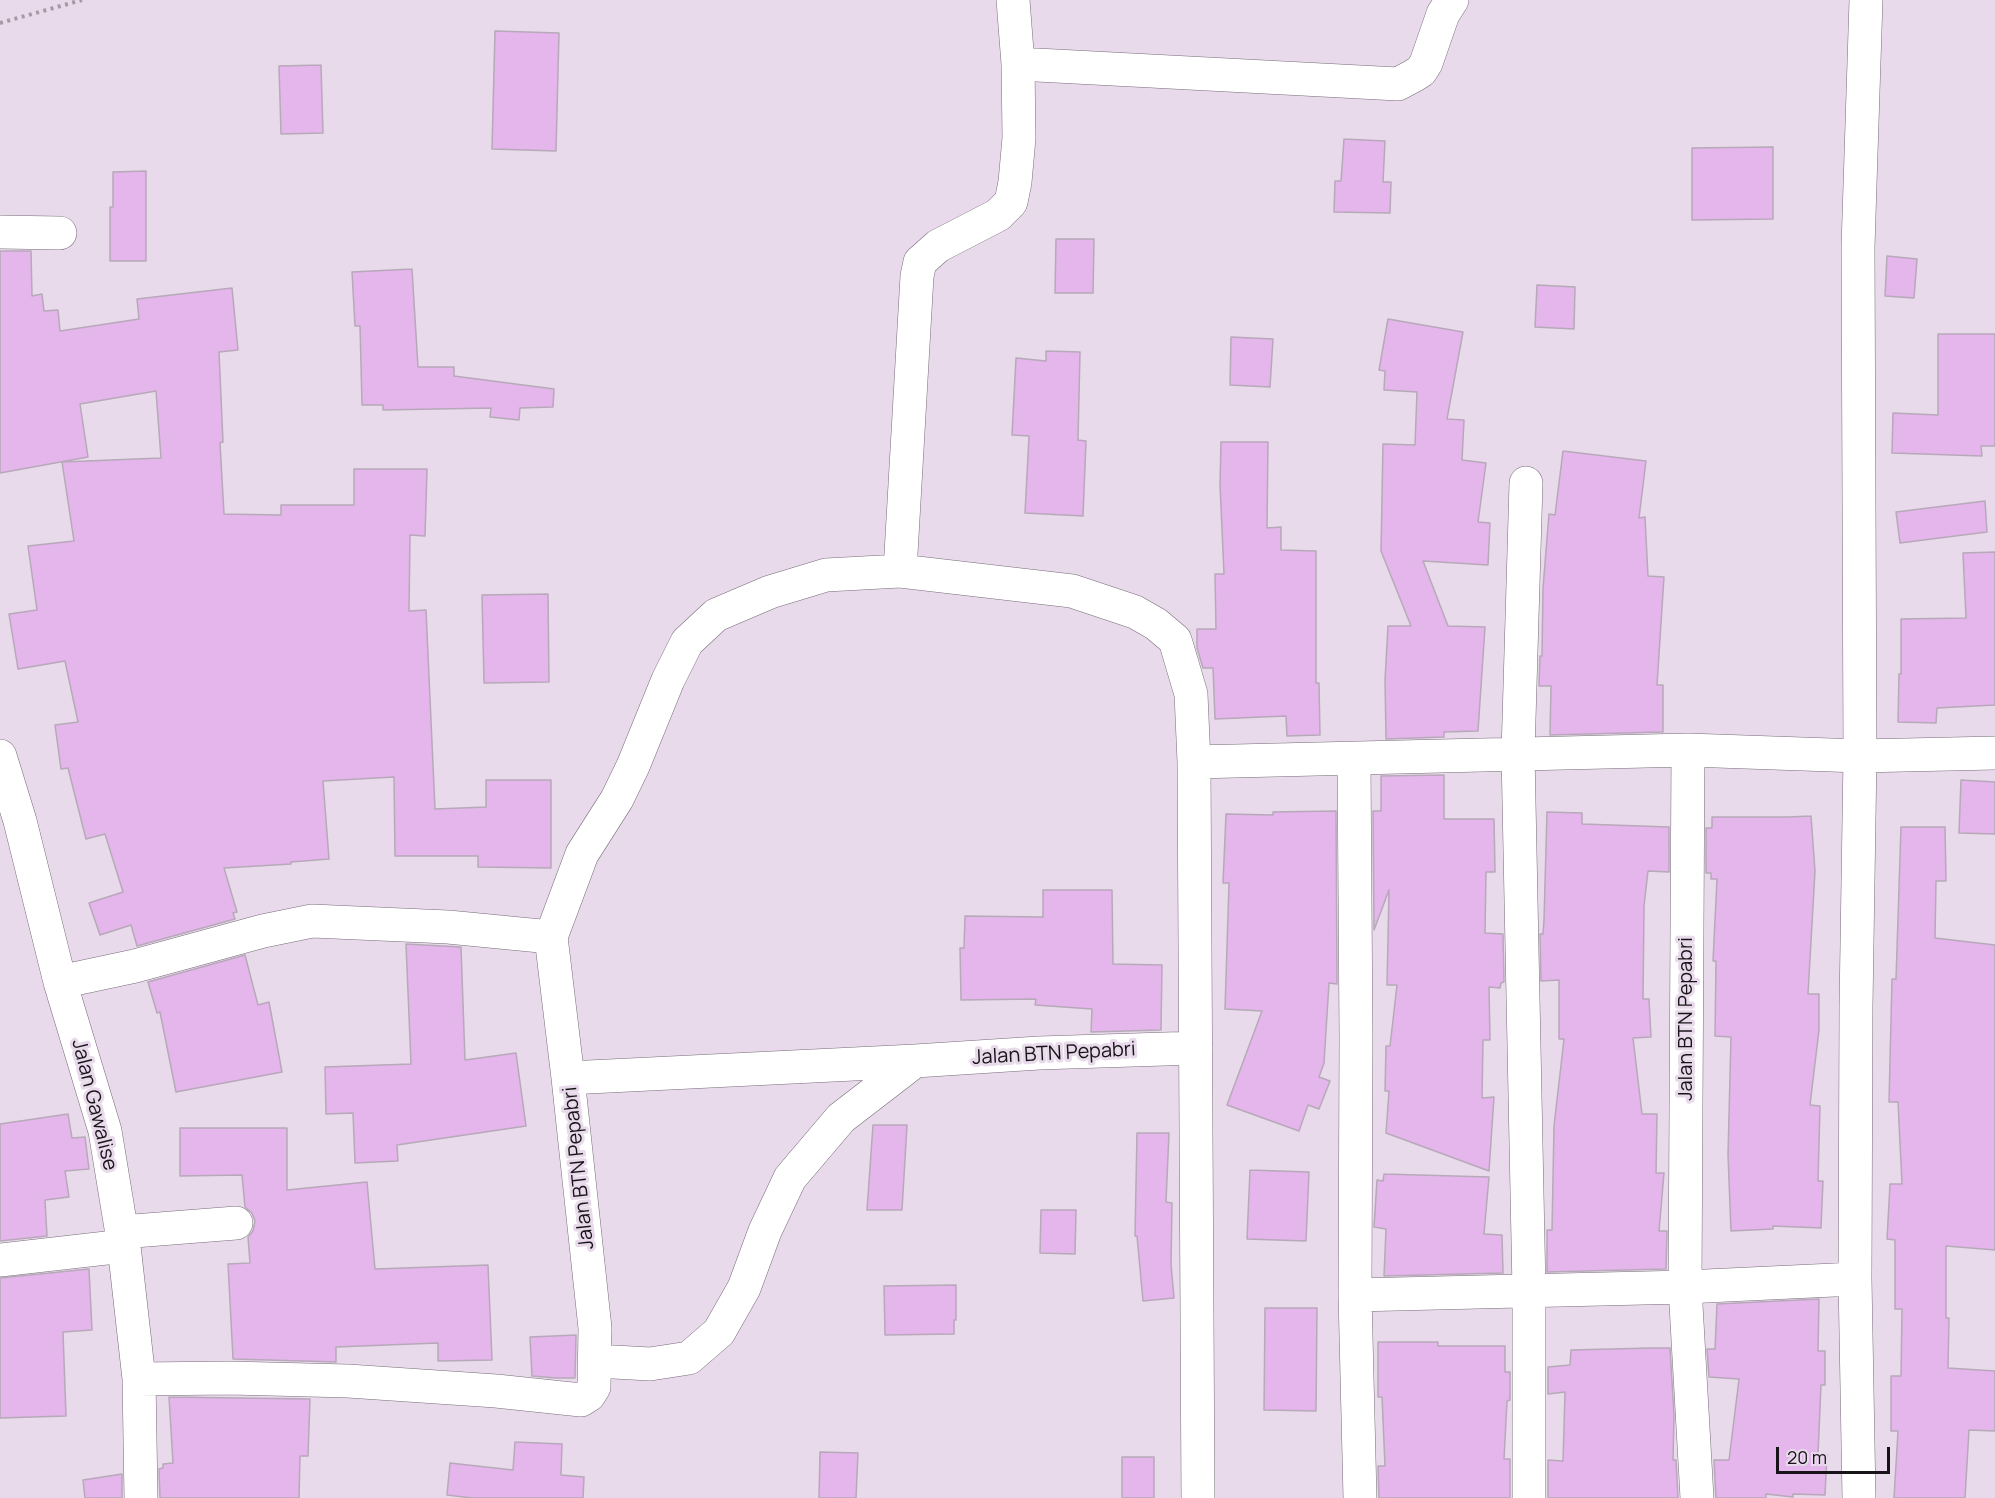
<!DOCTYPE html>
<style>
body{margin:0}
#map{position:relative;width:1995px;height:1498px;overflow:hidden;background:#e8daea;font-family:Manrope,sans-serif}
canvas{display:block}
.scale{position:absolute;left:1776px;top:1447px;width:114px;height:27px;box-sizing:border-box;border:3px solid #171318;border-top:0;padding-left:8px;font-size:18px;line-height:21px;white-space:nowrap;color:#171318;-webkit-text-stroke:4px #e8daea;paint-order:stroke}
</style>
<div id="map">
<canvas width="1995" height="1498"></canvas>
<div class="scale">20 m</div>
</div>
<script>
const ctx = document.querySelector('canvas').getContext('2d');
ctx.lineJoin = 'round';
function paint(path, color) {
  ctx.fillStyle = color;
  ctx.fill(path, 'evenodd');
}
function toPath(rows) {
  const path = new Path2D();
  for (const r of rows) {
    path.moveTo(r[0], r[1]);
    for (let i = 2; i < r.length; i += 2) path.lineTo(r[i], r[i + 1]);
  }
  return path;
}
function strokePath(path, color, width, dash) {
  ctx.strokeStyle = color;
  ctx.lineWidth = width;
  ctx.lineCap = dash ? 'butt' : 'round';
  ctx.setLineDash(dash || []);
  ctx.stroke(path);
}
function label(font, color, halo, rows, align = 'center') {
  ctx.font = font + ' Manrope,sans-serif';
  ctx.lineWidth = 6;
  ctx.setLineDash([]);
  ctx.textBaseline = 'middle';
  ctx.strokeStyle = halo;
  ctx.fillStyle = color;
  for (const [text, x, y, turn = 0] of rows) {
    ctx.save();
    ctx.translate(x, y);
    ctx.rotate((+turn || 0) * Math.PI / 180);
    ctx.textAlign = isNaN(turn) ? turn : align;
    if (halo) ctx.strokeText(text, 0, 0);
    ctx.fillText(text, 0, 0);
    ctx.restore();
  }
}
const building = toPath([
 [495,31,559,33,556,151,492,149,495,31],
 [321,65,323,133,281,134,279,66,321,65],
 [1344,139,1385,141,1383,182,1391,182,1390,213,1334,212,1335,181,1341,181,1344,139],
 [1773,147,1773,219,1692,220,1692,148,1773,147],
 [146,171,146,261,110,261,110,207,113,207,113,172,146,171],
 [1056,239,1094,239,1093,293,1055,293,1056,239],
 [0,251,31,251,32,296,42,294,44,311,58,310,60,331,139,319,137,299,232,288,238,350,219,352,223,442,220,443,224,514,281,515,281,505,354,505,354,469,427,469,425,536,410,535,409,611,426,610,435,809,486,807,486,780,551,780,551,868,478,867,478,856,395,856,394,777,323,781,329,859,291,862,291,864,224,868,237,912,233,913,235,919,137,946,131,925,100,935,89,903,123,892,105,834,86,839,68,768,61,769,55,725,78,722,65,661,18,669,9,614,37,610,28,546,74,541,62,462,161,458,156,391,80,404,88,457,0,473,0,251],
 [1887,256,1917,259,1914,298,1885,296,1887,256],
 [412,269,418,367,454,367,454,376,554,389,553,407,520,408,519,420,490,417,491,408,383,410,383,405,362,405,360,326,355,326,352,272,412,269],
 [1537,285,1575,287,1574,329,1535,327,1537,285],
 [1388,319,1463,332,1447,419,1464,420,1462,460,1486,463,1478,522,1490,523,1488,565,1423,561,1448,626,1485,627,1478,731,1444,732,1444,737,1386,739,1385,680,1388,626,1411,626,1381,551,1383,444,1415,445,1417,392,1384,390,1385,371,1379,370,1388,319],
 [1938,334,1995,334,1995,446,1981,446,1982,456,1892,453,1893,413,1938,415,1938,334],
 [1231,337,1273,339,1270,387,1230,385,1231,337],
 [1046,351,1080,352,1078,440,1086,441,1083,516,1025,513,1029,436,1012,435,1016,358,1046,361,1046,351],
 [1221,442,1268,442,1267,528,1281,527,1281,550,1316,551,1316,683,1319,683,1320,735,1287,736,1286,716,1215,719,1213,668,1203,668,1197,648,1197,629,1216,629,1215,574,1224,574,1220,485,1221,442],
 [1563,451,1646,461,1639,518,1645,517,1648,576,1664,577,1657,685,1663,685,1663,732,1550,735,1551,686,1539,686,1540,656,1542,656,1543,588,1549,514,1555,515,1563,451],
 [1985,501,1987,532,1900,543,1896,512,1985,501],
 [1995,552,1995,705,1937,708,1936,723,1898,722,1899,674,1901,674,1901,619,1966,618,1963,553,1995,552],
 [548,594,549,682,484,683,482,595,548,594],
 [1444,775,1444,819,1494,819,1495,872,1486,872,1485,933,1503,934,1504,982,1501,983,1500,988,1489,987,1490,1040,1483,1040,1482,1098,1494,1097,1489,1171,1386,1133,1389,1091,1385,1091,1386,1046,1390,1046,1397,985,1387,985,1389,890,1374,930,1373,811,1381,811,1381,776,1444,775],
 [1961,780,1995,782,1995,834,1959,833,1961,780],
 [1336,811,1337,984,1329,983,1324,1063,1319,1077,1330,1081,1319,1109,1308,1105,1299,1131,1227,1105,1262,1011,1225,1009,1229,883,1223,883,1226,814,1273,815,1273,812,1336,811],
 [1547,812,1582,813,1582,824,1669,827,1669,872,1648,871,1644,906,1643,999,1649,999,1651,1037,1633,1038,1642,1114,1657,1114,1656,1173,1664,1173,1659,1231,1667,1231,1666,1269,1547,1272,1547,1230,1552,1230,1554,1126,1564,1039,1559,1039,1559,980,1541,981,1540,934,1543,934,1544,920,1547,812],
 [1811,816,1815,871,1808,994,1819,994,1819,1030,1810,1105,1820,1106,1818,1181,1823,1181,1821,1228,1773,1226,1773,1229,1731,1231,1728,1155,1731,1037,1715,1036,1716,961,1713,961,1717,879,1711,879,1711,873,1706,873,1706,828,1712,828,1712,817,1788,817,1811,816],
 [1901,827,1945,827,1946,881,1936,881,1935,938,1995,945,1995,1250,1946,1246,1946,1318,1949,1318,1948,1368,1995,1371,1995,1431,1969,1430,1965,1498,1894,1498,1898,1431,1891,1431,1891,1376,1901,1376,1902,1309,1895,1309,1895,1240,1887,1239,1890,1184,1902,1184,1898,1102,1889,1102,1892,979,1896,979,1901,827],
 [1043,890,1112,890,1113,964,1162,965,1161,1030,1091,1032,1092,1009,1035,1005,1036,999,961,1000,960,948,964,948,965,916,1043,917,1043,890],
 [406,944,461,947,465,1060,516,1053,526,1126,397,1145,398,1161,355,1163,353,1113,326,1114,325,1067,411,1064,406,944],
 [245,955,258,1005,269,1002,282,1072,176,1092,160,1012,157,1013,148,982,245,955],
 [68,1114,72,1138,85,1137,89,1169,65,1171,69,1197,45,1200,47,1236,0,1241,0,1124,68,1114],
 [873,1125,907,1125,902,1210,867,1210,873,1125],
 [180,1128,287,1128,287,1190,367,1182,375,1269,488,1265,492,1360,438,1361,438,1343,336,1347,336,1362,233,1359,228,1264,250,1263,248,1237,253,1231,255,1221,252,1213,245,1207,242,1175,180,1176,180,1128],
 [1137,1133,1169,1133,1166,1202,1172,1203,1171,1264,1174,1298,1143,1301,1137,1236,1135,1236,1137,1133],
 [1250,1170,1309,1172,1306,1241,1247,1239,1250,1170],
 [1384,1174,1489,1177,1484,1234,1502,1235,1503,1273,1384,1276,1386,1229,1374,1227,1377,1180,1383,1181,1384,1174],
 [1041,1210,1076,1210,1075,1254,1040,1253,1041,1210],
 [89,1269,92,1330,63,1332,66,1416,0,1418,0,1278,89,1269],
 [956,1285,956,1320,954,1320,954,1334,885,1335,884,1286,956,1285],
 [1819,1299,1818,1351,1825,1351,1825,1385,1821,1385,1818,1454,1827,1455,1825,1495,1793,1494,1793,1497,1766,1494,1766,1498,1716,1498,1714,1460,1729,1460,1739,1379,1709,1377,1707,1349,1715,1349,1717,1304,1819,1299],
 [1265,1308,1317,1308,1316,1411,1264,1410,1265,1308],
 [576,1335,575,1378,556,1378,532,1376,530,1337,576,1335],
 [1378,1342,1438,1342,1438,1346,1505,1346,1505,1372,1510,1372,1510,1400,1507,1401,1504,1459,1510,1459,1510,1498,1379,1498,1378,1466,1385,1466,1382,1397,1378,1397,1378,1342],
 [1651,1348,1670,1348,1674,1415,1673,1460,1676,1460,1678,1498,1548,1498,1548,1460,1563,1461,1565,1392,1548,1394,1548,1367,1570,1365,1571,1350,1651,1348],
 [169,1397,310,1399,308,1456,300,1456,299,1498,160,1498,159,1469,163,1468,163,1464,173,1463,169,1397],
 [515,1442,562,1444,561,1475,584,1477,583,1498,472,1498,447,1495,450,1463,513,1470,515,1442],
 [820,1452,858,1453,856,1498,819,1498,820,1452],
 [1122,1457,1154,1457,1154,1498,1122,1498,1122,1457],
 [122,1474,122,1498,85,1498,83,1480,122,1474]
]);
paint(building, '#e4b6eb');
strokePath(building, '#b7a9b9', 1.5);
const minor = toPath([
 [1018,64,1398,84,1413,76,1421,71,1426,63,1443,14,1452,0],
 [0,232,60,233],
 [1526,483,1518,753,1529,1290,1529,1498],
 [900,571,1072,591,1135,612,1156,624,1175,640,1191,694,1194,762],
 [1688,750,1685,1287,1697,1498],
 [0,756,20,821,60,982,105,1131,124,1246,139,1379,141,1498],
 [1354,759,1356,1038,1355,1295,1360,1498],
 [60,982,135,966,263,931,312,921,448,927,551,937],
 [568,1078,551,937,582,854,617,799,633,766,668,680,687,642,716,615,770,592,826,575,900,571,917,276,920,262,938,246,998,215,1011,202,1015,182,1019,138,1018,64,1013,0],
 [121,1232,236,1223],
 [0,1260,124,1246],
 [1355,1295,1685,1287,1855,1279],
 [596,1361,650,1364,689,1358,719,1332,744,1288,765,1231,790,1178,841,1118,915,1061],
 [139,1379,231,1378,348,1381,496,1391,581,1400,589,1395,594,1387,595,1328,568,1078,915,1061,1039,1053,1196,1048],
 [1198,1498,1194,762,1688,750,1860,756,1995,753],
 [1859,1498,1855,1279,1856,1006,1860,756,1858,247,1866,0]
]);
strokePath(minor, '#776b79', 34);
strokePath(toPath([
 [0,23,82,0]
]), '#a499a5', 4, [3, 4.5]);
strokePath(minor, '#fff', 33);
label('20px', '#171318', '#e8daea', [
 ["Jalan BTN Pepabri",1686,1019,-90],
 ["Jalan BTN Pepabri",1054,1054,-3],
 ["Jalan Gawalise",94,1105,76],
 ["Jalan BTN Pepabri",579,1168,-96]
]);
</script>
